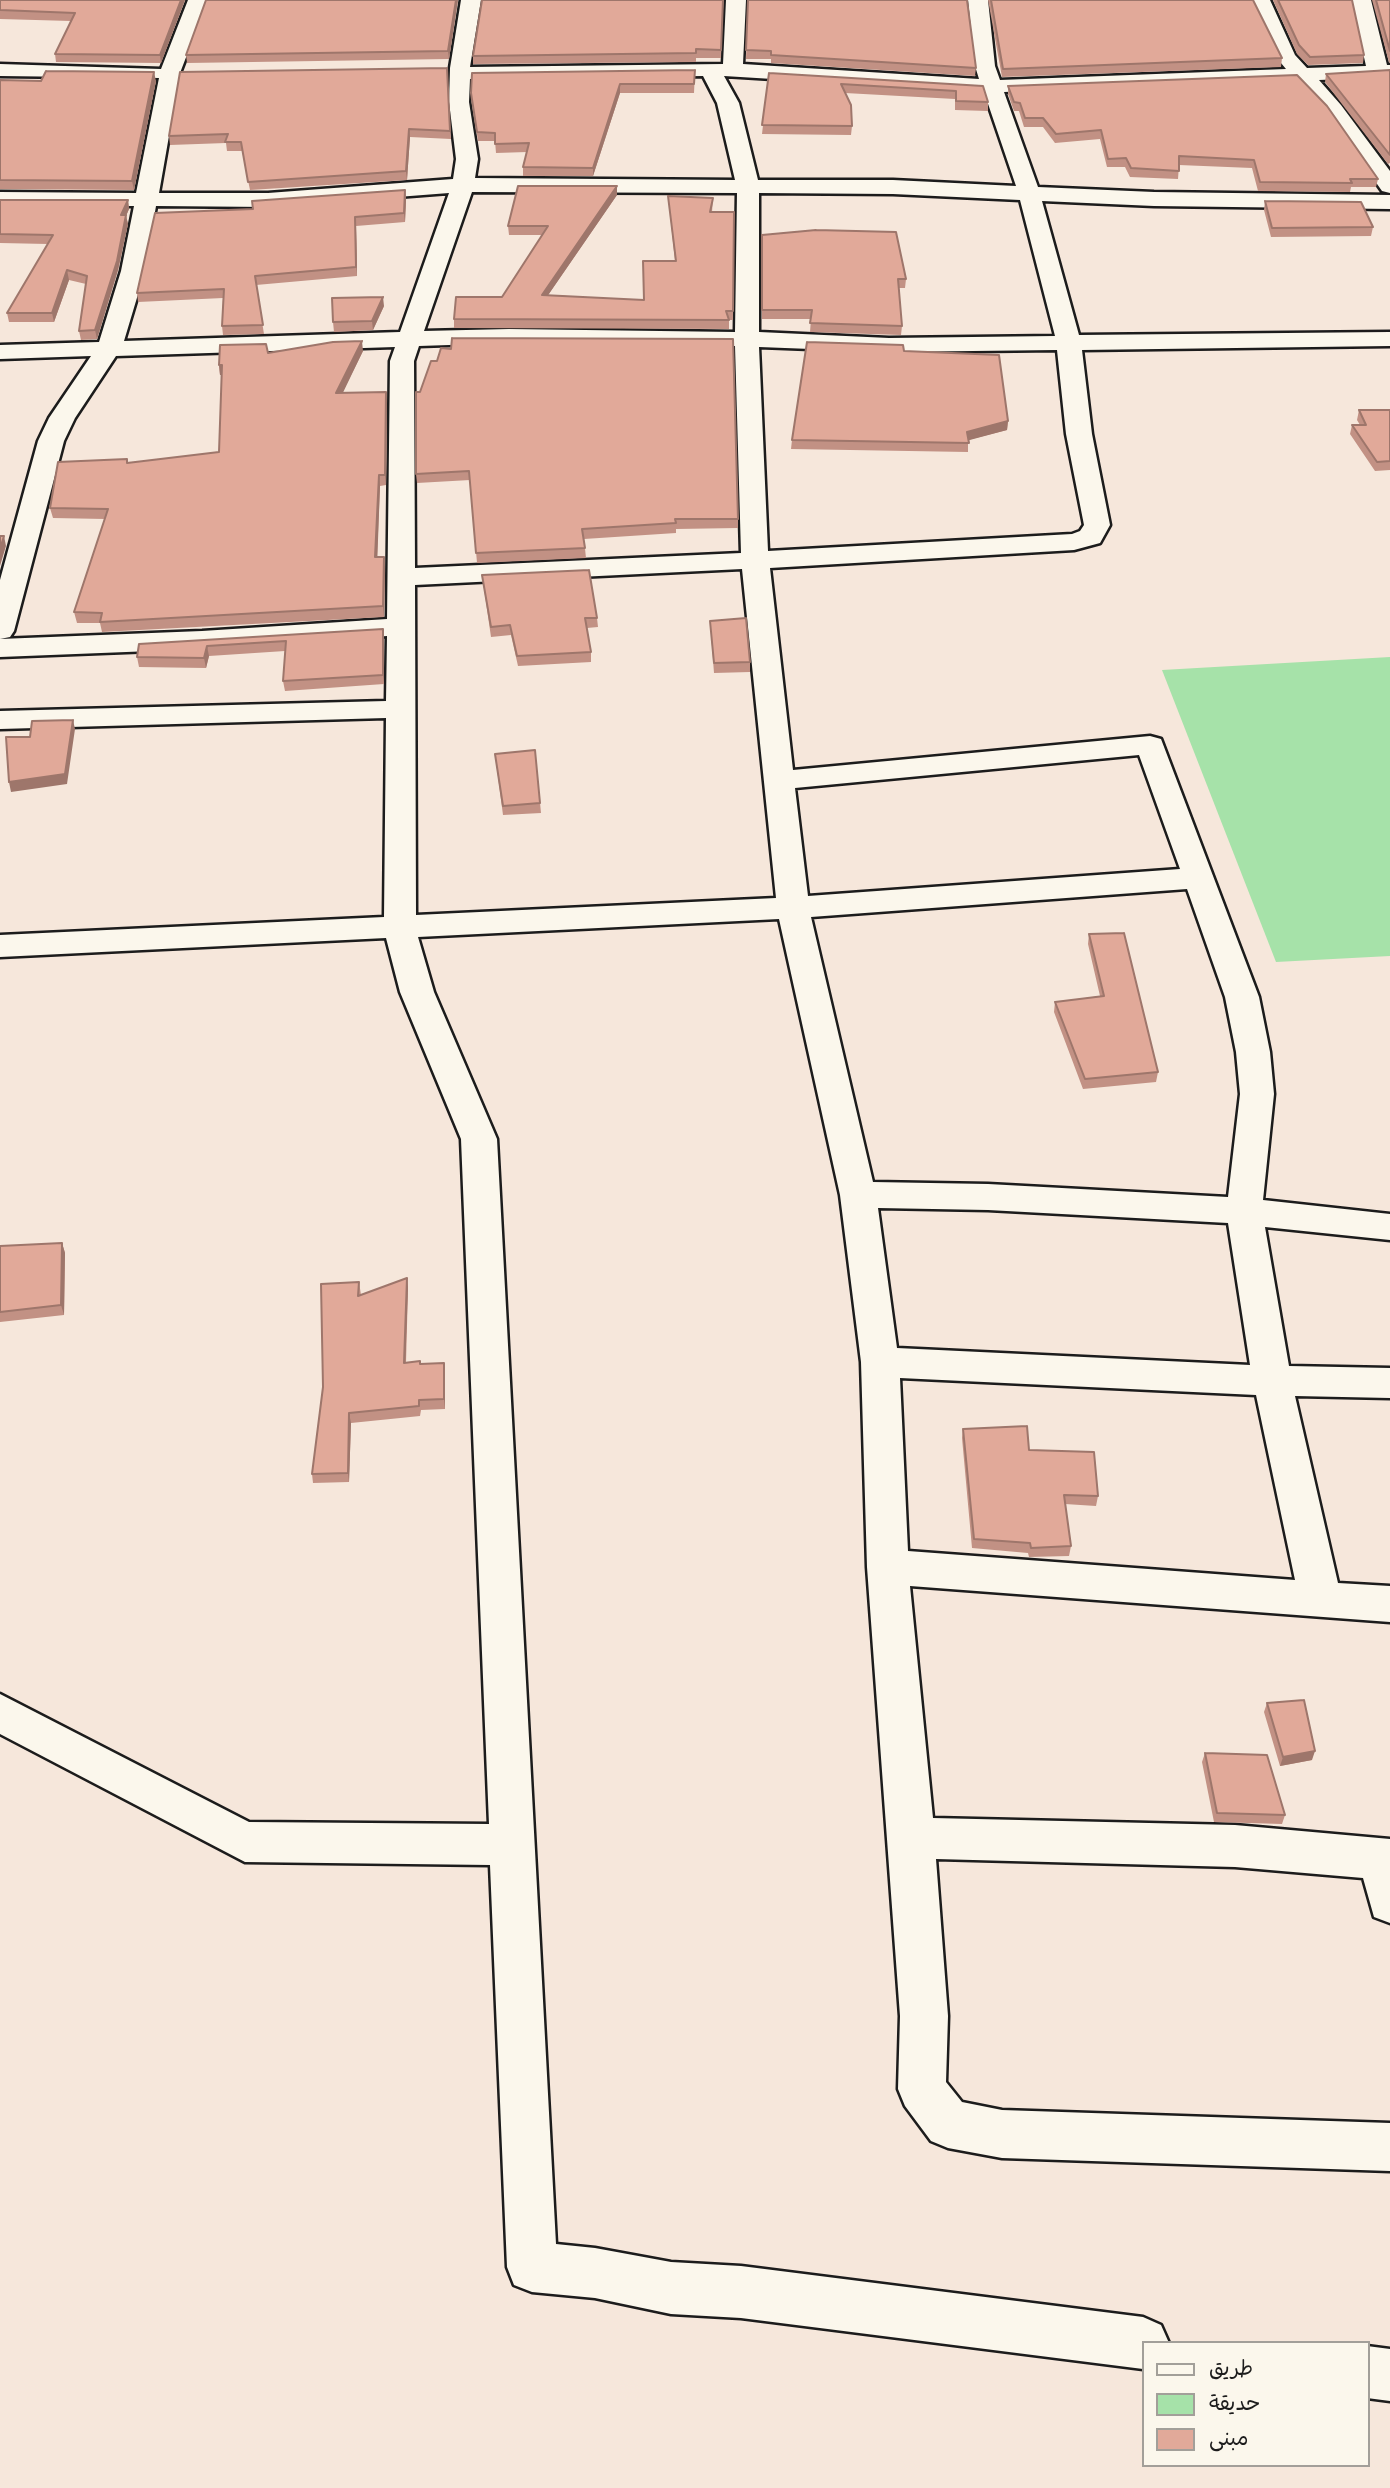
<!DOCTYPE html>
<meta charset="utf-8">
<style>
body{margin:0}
#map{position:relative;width:1390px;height:2488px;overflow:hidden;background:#f6e7db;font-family:Mynerve,"Playpen Sans Arabic",sans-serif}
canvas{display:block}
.legend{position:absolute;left:1142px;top:2341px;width:228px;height:126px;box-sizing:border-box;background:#fbf7ec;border:2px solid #a29f99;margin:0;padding:9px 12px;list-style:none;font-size:21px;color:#1c1c1c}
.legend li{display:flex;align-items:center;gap:14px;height:35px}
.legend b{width:35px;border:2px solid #a29f99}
</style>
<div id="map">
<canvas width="1390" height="2488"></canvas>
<ul class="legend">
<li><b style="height:9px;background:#fbf7ec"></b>طريق</li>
<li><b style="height:19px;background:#a6e2a9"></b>حديقة</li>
<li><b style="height:19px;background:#e1a999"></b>مبنى</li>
</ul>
</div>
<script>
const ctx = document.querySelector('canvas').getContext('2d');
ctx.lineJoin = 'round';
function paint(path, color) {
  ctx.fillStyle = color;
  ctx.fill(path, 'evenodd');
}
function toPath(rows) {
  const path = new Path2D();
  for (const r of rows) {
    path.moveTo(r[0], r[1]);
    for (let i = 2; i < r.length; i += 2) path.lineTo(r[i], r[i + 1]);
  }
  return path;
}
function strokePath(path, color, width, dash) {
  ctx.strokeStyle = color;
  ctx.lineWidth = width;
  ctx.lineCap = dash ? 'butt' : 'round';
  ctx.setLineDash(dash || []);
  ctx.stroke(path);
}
paint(toPath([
 [1390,657,1390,956,1276,962,1162,670]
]), '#a6e2a9');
const minor = toPath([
 [188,0,208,0,180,73,159,193,268,193,453,179,456,159,449,102,450,68,461,0,481,0,470,67,723,64,726,0,746,0,743,64,979,79,975,66,968,0,988,0,995,66,1000,80,1286,69,1276,57,1250,0,1270,0,1295,55,1307,68,1366,66,1351,0,1371,0,1387,65,1390,65,1390,77,1319,80,1341,105,1390,171,1390,193,1382,191,1327,113,1297,81,1004,92,1038,187,1154,192,1390,195,1390,209,1154,206,1042,201,1079,335,1390,332,1390,346,1082,350,1092,434,1110,525,1100,543,1074,550,770,568,793,770,1150,736,1161,739,1259,997,1270,1052,1274,1094,1263,1200,1390,1214,1390,1240,1265,1227,1289,1366,1390,1368,1390,1398,1295,1396,1338,1583,1390,1586,1390,1622,910,1586,933,1818,1235,1825,1390,1839,1390,1923,1374,1917,1363,1878,1235,1867,936,1859,948,2016,946,2082,962,2102,1002,2110,1390,2123,1390,2171,1002,2158,948,2148,931,2141,905,2106,898,2089,900,2016,867,1567,861,1362,840,1195,779,919,418,937,434,992,497,1139,556,2244,595,2248,671,2262,741,2266,1143,2317,1161,2325,1169,2343,1143,2343,1143,2369,741,2318,671,2314,595,2298,532,2292,514,2285,507,2267,490,1865,245,1862,0,1734,0,1694,249,1822,489,1824,461,1139,400,992,386,938,0,957,0,935,384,917,386,718,0,729,0,711,386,701,387,636,202,649,0,657,0,580,38,441,49,418,91,356,0,359,0,345,99,342,121,271,134,206,0,206,0,192,136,193,159,78,0,76,0,64,161,69,188,0],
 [703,76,717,103,735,180,475,178,478,159,469,102,470,79,703,76],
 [724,76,984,92,1016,186,893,180,758,180,739,103,724,76],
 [472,192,737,193,735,332,509,329,424,331,472,192],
 [449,193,400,332,124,341,145,271,156,206,268,207,449,193],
 [759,193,893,194,1020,200,1055,336,889,338,759,332,759,193],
 [509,343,735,346,741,553,415,568,414,361,419,346,509,343],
 [395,347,390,361,387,619,202,631,0,639,10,637,14,631,64,441,75,418,116,356,395,347],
 [759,347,889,352,1057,350,1066,434,1084,525,1080,531,1072,534,768,551,759,347],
 [742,569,776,898,416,915,415,585,742,569],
 [1139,755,1180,869,808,896,795,788,1139,755],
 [1187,889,1225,997,1236,1052,1240,1094,1228,1197,988,1184,873,1182,811,917,1187,889],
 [878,1208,988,1210,1228,1223,1250,1365,897,1348,878,1208],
 [900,1378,1256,1395,1295,1580,908,1551,900,1378],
 [1367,2346,1390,2349,1390,2401,1367,2398,1367,2346]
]);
strokePath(minor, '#1c1c1c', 5);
paint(minor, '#fbf7ec');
paint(toPath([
 [0,0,185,0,161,63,56,62,55,54,71,21,0,19],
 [458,0,449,59,187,63,186,55],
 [723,0,721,58,696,58,696,62,473,64,473,56],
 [748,0,976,68,975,76,771,63,771,59,746,59],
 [988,0,1253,0,1282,58,1281,67,1002,77],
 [1273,0,1352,0,1364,55,1363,63,1308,65,1297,54],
 [1372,0,1390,0,1390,63,1389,62],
 [447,68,451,139,410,137,407,180,250,190,242,151,227,151,226,143,170,145,169,136],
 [695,70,694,93,620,93,593,176,523,176,523,167,527,152,496,153,495,141,478,141,471,93],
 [1390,70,1390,163,1388,164,1325,82,1326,74],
 [769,73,983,86,988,102,988,111,955,110,955,99,845,93,852,126,851,135,762,134],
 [0,80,156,81,134,190,0,189],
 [1008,86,1378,179,1376,187,1351,187,1350,192,1258,191,1252,168,1179,165,1178,179,1130,177,1125,167,1107,167,1100,139,1055,143,1043,127,1024,127,1019,111,1014,111,1008,94],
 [617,186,617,195,548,295,644,300,675,261,668,196,713,198,712,212,734,212,733,320,729,320,729,329,454,328,454,319,502,297,542,235,509,235,508,226],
 [405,190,406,199,405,222,356,226,357,276,256,285,264,334,223,335,222,326,223,298,138,302,137,293,253,209],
 [0,200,128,200,129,209,126,216,128,224,118,270,97,339,81,340,79,331,86,284,69,280,54,322,9,322,7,313,48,244,0,243],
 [1265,201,1373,227,1371,236,1271,237,1264,210],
 [762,235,906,279,905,288,899,288,902,326,901,335,810,332,811,319,762,319],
 [384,306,373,330,334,332,333,322],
 [451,349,738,519,738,528,676,529,676,533,584,539,586,558,477,563,470,480,417,483,416,474,420,392,437,361],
 [363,351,342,393,386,392,387,402,386,485,380,486,377,557,385,567,384,617,102,632,100,623,77,623,74,612,105,519,53,518,50,508,128,463,219,452,222,375,220,375,219,365,268,353],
 [1359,410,1390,410,1390,470,1375,471,1350,434,1352,425,1360,425,1357,420],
 [1008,421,1007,430,968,440,968,452,791,449,792,440],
 [482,575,597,618,598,627,587,628,591,652,591,662,518,666,511,635,491,637],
 [710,621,750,662,750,672,714,673],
 [384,639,384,684,285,691,283,681,285,651,209,656,206,668,139,667,137,657,139,644],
 [535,750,541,813,503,815,495,754],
 [1089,934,1158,1072,1156,1082,1083,1089,1054,1012,1055,1002,1100,996,1088,944],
 [62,1243,65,1253,64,1315,0,1322,0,1246],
 [407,1278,408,1288,406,1363,420,1364,445,1372,445,1409,421,1410,420,1416,351,1423,349,1482,313,1483,312,1474,359,1282,361,1295],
 [963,1429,1029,1450,1098,1496,1096,1506,1065,1504,1071,1546,1069,1556,1029,1557,1028,1553,972,1548,962,1438],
 [1267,1703,1312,1760,1280,1766,1264,1712],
 [1205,1753,1285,1815,1282,1824,1214,1822,1202,1762]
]), '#c29184');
paint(toPath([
 [181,0,185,0,161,63,160,55],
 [456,0,458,0,449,59,448,51],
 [154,72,156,81,134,190,132,181],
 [620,84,620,93,593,176,593,168],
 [409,129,410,137,407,180,406,171],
 [617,186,617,195,542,304,542,295],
 [405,190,406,199,405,222,404,213],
 [128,200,129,209,126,216,128,224,118,270,97,339,95,330,121,215],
 [355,217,356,226,357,276,356,267],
 [67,270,69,280,54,322,52,313],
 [383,297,384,306,373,330,372,321],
 [362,341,363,351,338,403,336,393],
 [219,365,222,365,224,375,220,375],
 [386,392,387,402,386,485,385,475],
 [1008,421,1007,430,966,441,967,432],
 [379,475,380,486,377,567,375,557],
 [4,536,6,546,0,566,0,549],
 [384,557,385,567,384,617,383,606],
 [383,629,384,639,384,684,383,675],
 [207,646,209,656,206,668,204,658],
 [73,720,75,729,67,784,11,792,9,782],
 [62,1243,65,1253,64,1315,61,1305],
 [407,1278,408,1288,405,1372,404,1363],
 [444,1363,445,1372,445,1409,444,1399],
 [349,1413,351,1423,349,1482,348,1473],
 [1315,1751,1312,1760,1280,1766,1283,1757]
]), '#9e766b');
const building = toPath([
 [0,0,181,0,160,55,55,54,75,13,0,10,0,0],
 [206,0,456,0,448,51,186,55,206,0],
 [482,0,723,0,721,50,696,49,696,53,473,56,482,0],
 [748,0,967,0,976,68,771,55,771,51,746,50,748,0],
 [991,0,1253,0,1282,58,1003,69,991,0],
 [1278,0,1352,0,1364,55,1310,57,1299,45,1278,0],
 [1376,0,1390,0,1390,51,1376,0],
 [447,68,450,131,409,129,406,171,248,182,241,142,225,142,228,134,169,136,180,72,447,68],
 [695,70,694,84,620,84,593,168,523,167,529,143,495,144,495,133,477,132,471,93,472,73,695,70],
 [1390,70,1390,155,1326,74,1390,70],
 [46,71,154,72,132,181,0,180,0,80,41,81,46,71],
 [769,73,983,86,988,102,956,101,956,91,841,84,851,105,852,126,762,125,769,73],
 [1297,75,1327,106,1378,179,1350,179,1352,183,1260,182,1254,160,1179,156,1179,171,1131,168,1126,158,1108,159,1101,130,1056,134,1043,118,1025,118,1020,103,1014,102,1008,86,1297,75],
 [518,186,617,186,542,295,644,300,643,261,676,261,668,196,713,198,710,212,734,212,733,311,726,311,729,320,454,319,456,297,502,297,548,226,508,226,518,186],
 [405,190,404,213,355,217,356,267,255,276,263,325,222,326,224,289,137,293,155,213,253,209,252,201,405,190],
 [0,200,128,200,121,215,126,215,117,261,95,330,79,331,87,276,67,270,52,313,7,313,53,235,0,234,0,200],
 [1265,201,1361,202,1373,227,1272,228,1265,201],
 [816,230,896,232,906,279,898,279,902,326,810,323,812,310,762,310,762,235,816,230],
 [383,297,372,321,333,322,332,298,383,297],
 [452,338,733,339,738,519,675,519,676,523,582,529,585,548,476,553,469,471,416,474,416,392,420,392,431,361,437,361,441,348,451,349,452,338],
 [362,341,336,393,386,392,385,475,379,475,375,557,384,557,383,606,100,622,102,613,74,612,108,509,50,508,58,462,127,459,127,463,219,452,222,365,219,365,220,345,266,344,268,353,333,342,362,341],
 [807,342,903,345,904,351,999,355,1008,421,967,432,969,443,792,440,807,342],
 [1359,410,1390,410,1390,461,1377,462,1352,425,1366,425,1359,410],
 [0,536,4,536,0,549,0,536],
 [589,570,597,618,585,618,591,652,517,656,510,625,491,627,482,575,589,570],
 [746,618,750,662,714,663,710,621,746,618],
 [383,629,383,675,283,681,286,641,207,646,204,658,137,657,139,644,383,629],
 [73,720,65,774,9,782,6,737,30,737,32,721,73,720],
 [535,750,540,803,503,806,495,754,535,750],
 [1124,933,1158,1072,1085,1079,1055,1002,1104,996,1089,934,1124,933],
 [62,1243,61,1305,0,1312,0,1246,62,1243],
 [407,1278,404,1363,420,1361,420,1364,444,1363,444,1399,419,1400,419,1406,349,1413,348,1473,312,1474,323,1387,321,1284,359,1282,358,1296,407,1278],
 [1027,1426,1029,1450,1094,1452,1098,1496,1064,1495,1071,1546,1031,1548,1030,1543,974,1539,963,1429,1027,1426],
 [1304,1700,1315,1751,1283,1757,1267,1703,1304,1700],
 [1205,1753,1267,1755,1285,1815,1217,1813,1205,1753]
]);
paint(building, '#e1a999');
strokePath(building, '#9e766b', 2);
</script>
